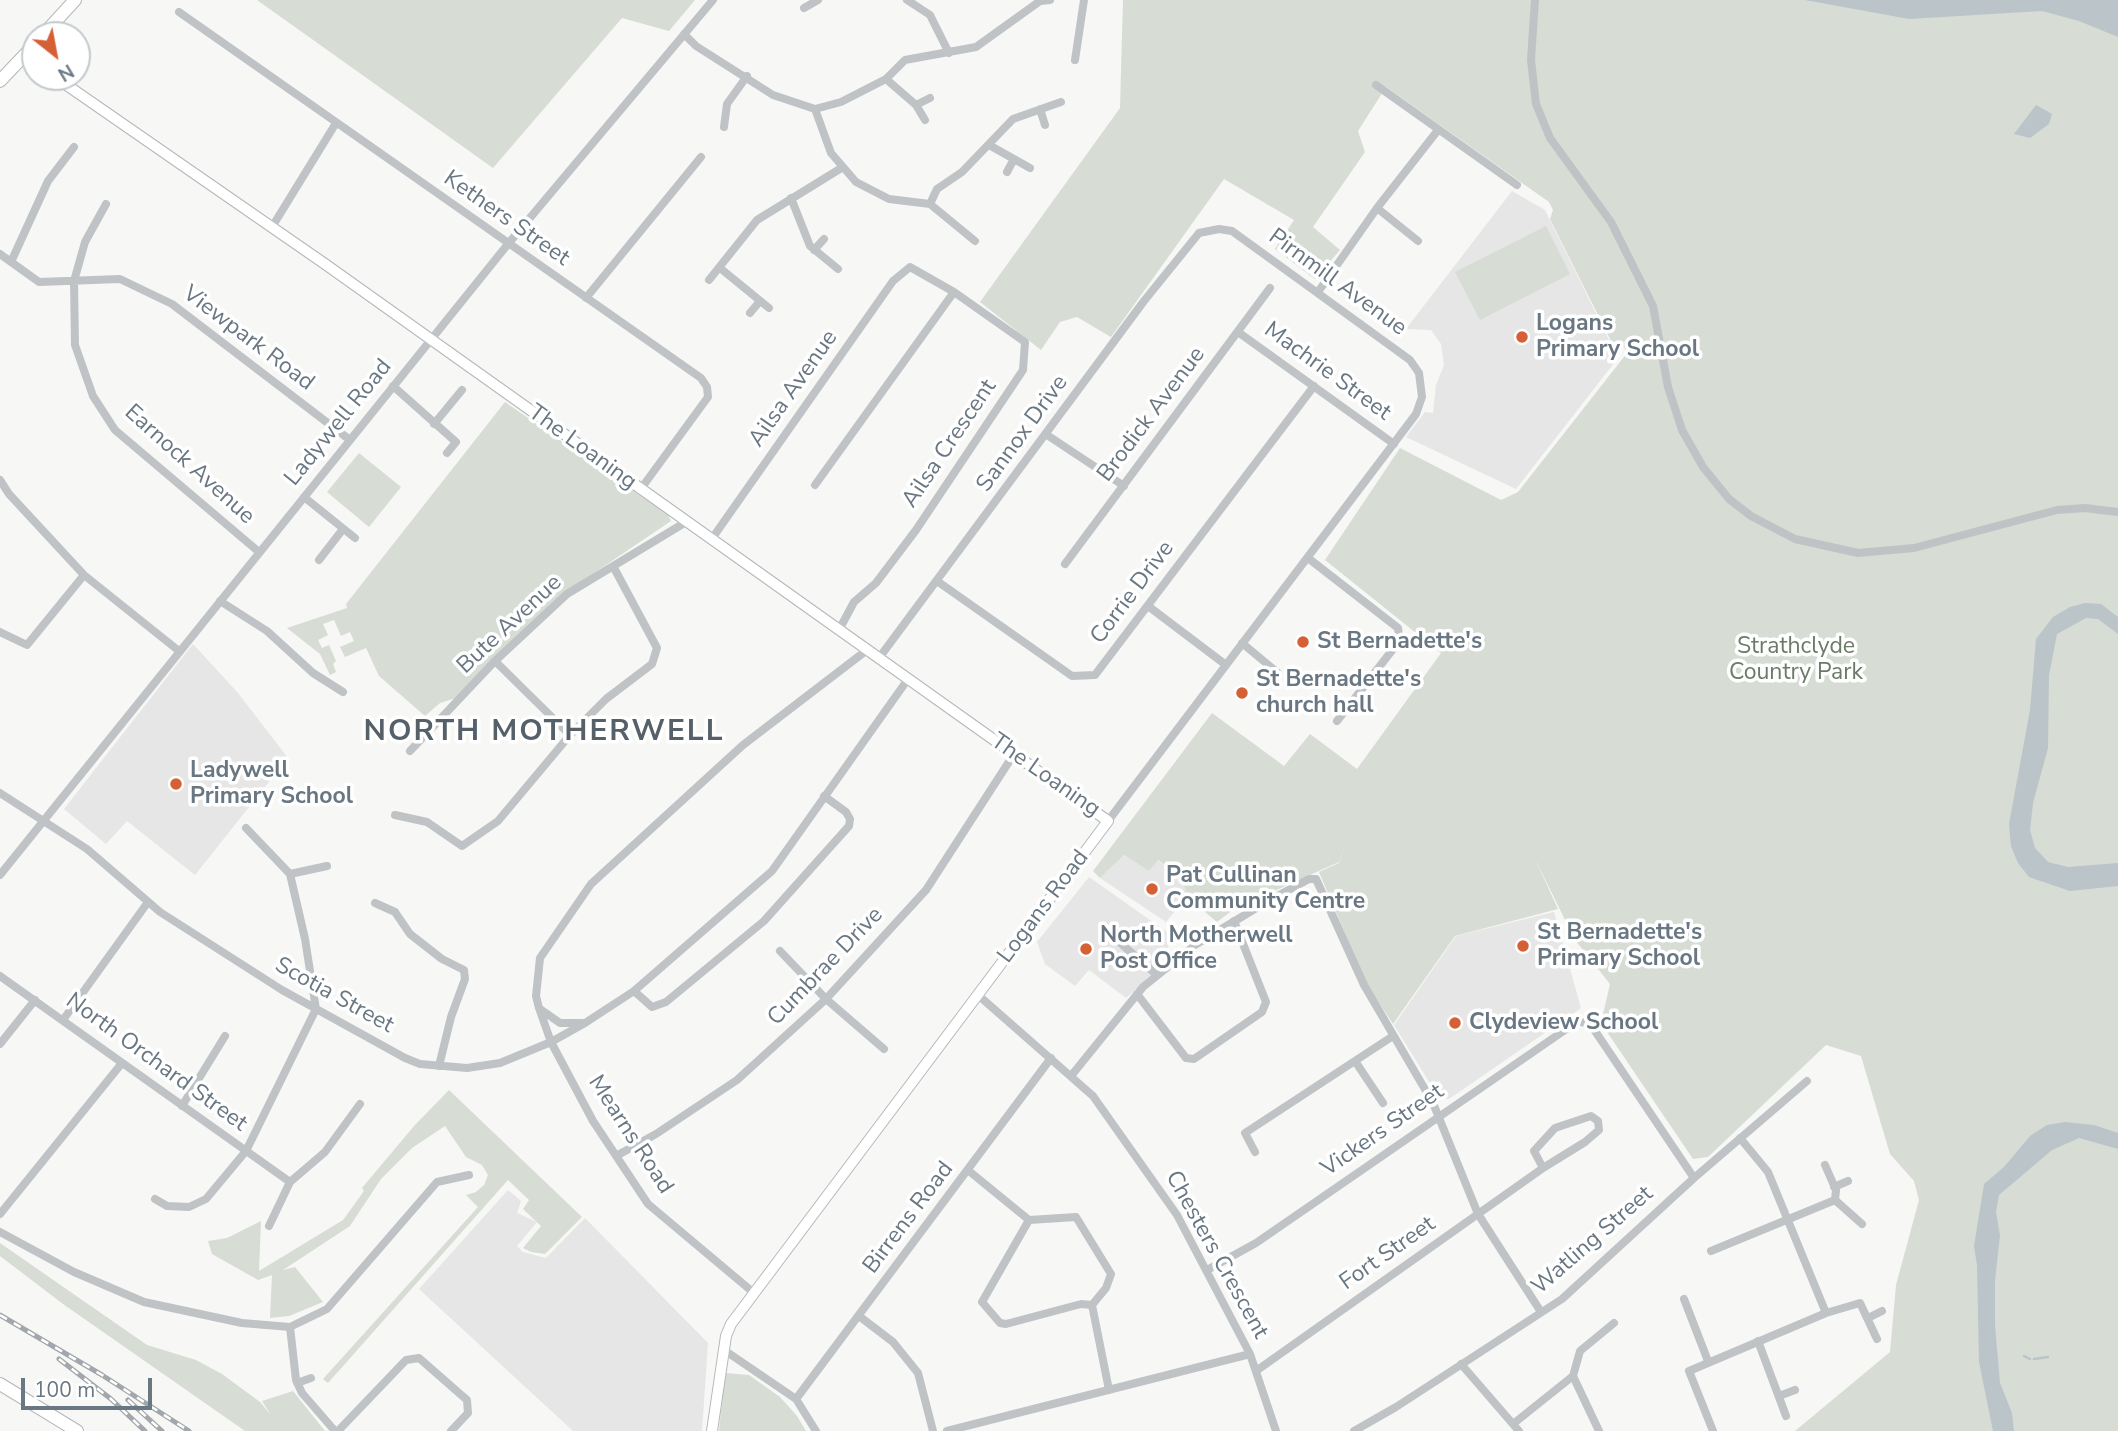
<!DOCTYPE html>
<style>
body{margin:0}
#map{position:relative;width:2118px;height:1431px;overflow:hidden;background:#f7f7f5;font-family:"Nunito Sans",sans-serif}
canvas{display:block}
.north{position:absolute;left:21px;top:21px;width:70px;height:70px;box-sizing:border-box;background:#fff;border:2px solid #c3c9cd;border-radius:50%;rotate:149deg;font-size:19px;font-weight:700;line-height:28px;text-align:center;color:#697783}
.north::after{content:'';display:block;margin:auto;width:24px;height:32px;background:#d66036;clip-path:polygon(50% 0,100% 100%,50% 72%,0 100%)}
.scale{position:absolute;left:21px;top:1378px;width:131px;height:32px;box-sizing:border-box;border:4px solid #697783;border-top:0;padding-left:9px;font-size:21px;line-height:24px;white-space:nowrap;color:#697783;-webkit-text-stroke:5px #fff;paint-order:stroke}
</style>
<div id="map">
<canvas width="2118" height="1431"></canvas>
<div class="north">N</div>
<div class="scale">100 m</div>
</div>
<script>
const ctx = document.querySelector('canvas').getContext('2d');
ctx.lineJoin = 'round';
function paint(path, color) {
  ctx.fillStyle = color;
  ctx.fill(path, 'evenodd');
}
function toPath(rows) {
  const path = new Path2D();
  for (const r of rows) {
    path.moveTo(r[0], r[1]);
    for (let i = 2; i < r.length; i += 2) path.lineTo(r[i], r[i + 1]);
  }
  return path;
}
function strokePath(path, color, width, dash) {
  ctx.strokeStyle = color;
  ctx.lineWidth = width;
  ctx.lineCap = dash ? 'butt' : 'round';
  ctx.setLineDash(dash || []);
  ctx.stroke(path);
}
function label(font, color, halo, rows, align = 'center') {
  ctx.font = font + ' "Nunito Sans",sans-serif';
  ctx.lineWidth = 7;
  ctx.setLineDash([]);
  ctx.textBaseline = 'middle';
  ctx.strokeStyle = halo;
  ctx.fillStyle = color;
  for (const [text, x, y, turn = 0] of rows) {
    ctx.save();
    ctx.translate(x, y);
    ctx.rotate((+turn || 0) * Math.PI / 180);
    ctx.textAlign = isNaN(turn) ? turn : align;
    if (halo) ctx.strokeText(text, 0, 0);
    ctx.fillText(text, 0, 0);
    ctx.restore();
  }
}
paint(toPath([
 [1512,191,1545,210,1618,358,1516,489,1406,437,1425,412,1433,413,1436,385,1444,365,1441,344,1431,330,1406,329],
 [193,644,238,693,288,758,195,875,127,821,106,844,64,809],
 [1124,855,1149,871,1157,860,1185,880,1187,897,1166,922,1100,878],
 [1089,877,1174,937,1150,977,1126,998,1089,970,1075,986,1045,964,1037,942],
 [1554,912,1581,1008,1449,1099,1439,1098,1394,1025,1456,936],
 [508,1190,521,1201,517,1213,537,1222,517,1246,523,1252,546,1258,585,1218,708,1343,702,1431,573,1431,419,1289]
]), '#e5e6e5');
paint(toPath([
 [257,0,695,0,669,31,622,18,493,168],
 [1123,0,2118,0,2118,1431,1795,1431,1890,1352,1896,1285,1919,1200,1914,1181,1890,1154,1861,1056,1826,1045,1708,1157,1693,1159,1601,1023,1610,984,1575,940,1534,857,1558,909,1455,936,1393,1024,1366,983,1319,872,1339,863,1345,845,1339,862,1234,909,1217,922,1187,897,1183,879,1158,860,1149,871,1124,855,1100,878,1093,871,1212,713,1284,766,1310,734,1357,769,1441,653,1325,560,1400,448,1501,500,1518,492,1627,353,1623,345,1617,353,1550,219,1553,210,1549,202,1386,87,1358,131,1365,152,1313,227,1340,250,1315,279,1275,249,1294,220,1224,179,1111,337,1077,317,1060,322,1041,350,980,302,1120,108],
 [1546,226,1570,274,1480,320,1455,272],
 [505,402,668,515,671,521,597,571,550,606,459,697,440,703,425,716,379,676,366,648,345,657,340,647,354,641,350,632,341,636,334,620,323,624,328,635,318,640,322,648,329,645,336,661,333,664,336,672,330,675,320,654,287,628,347,608,346,604],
 [359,453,401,487,369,527,327,492],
 [449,1090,582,1217,545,1254,531,1252,523,1248,541,1226,523,1209,529,1200,508,1180,328,1383,323,1379,478,1207,466,1195,476,1192,484,1185,488,1175,482,1165,466,1157,445,1126,412,1148,381,1179,350,1226,283,1270,295,1267,323,1302,289,1316,270,1318,272,1275,258,1280,212,1254,208,1241,227,1238,261,1221,259,1271,343,1220,364,1191,362,1188,414,1126],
 [0,1243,147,1345,196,1360,222,1374,260,1402,271,1415,262,1401,293,1391,325,1431,245,1431,63,1304,0,1256],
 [725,1373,749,1375,780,1397,797,1416,806,1431,719,1431]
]), '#d7dcd4');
paint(toPath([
 [1805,0,2118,0,2118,37,2079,21,2042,11,1909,19],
 [2036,105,2052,114,2049,124,2030,138,2014,134],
 [2085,603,2101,604,2118,617,2118,634,2098,619,2086,618,2057,634,2049,675,2048,748,2033,803,2030,830,2035,848,2048,862,2068,867,2118,863,2118,886,2070,891,2029,877,2018,863,2011,846,2009,824,2030,710,2036,639,2053,617,2070,607],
 [2065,1122,2094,1125,2118,1133,2118,1149,2079,1138,2052,1150,1999,1195,1996,1212,2000,1235,1995,1281,1995,1325,2000,1383,2012,1413,2014,1431,1993,1431,1979,1362,1977,1265,1974,1246,1984,1184,2004,1167,2030,1136,2047,1125]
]), '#bac4c9');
strokePath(toPath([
 [2024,1356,2030,1359],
 [2034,1359,2048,1357]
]), '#bac4c9', 2.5);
const secondary = toPath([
 [55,77,325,264,1108,821,731,1324,726,1336,712,1431]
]);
const primary = toPath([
 [43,35,75,0],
 [0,81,35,44],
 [0,1384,77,1431]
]);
strokePath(secondary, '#b4b8bc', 12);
strokePath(primary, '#b2b7ba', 14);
strokePath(toPath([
 [907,0,930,15,949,53],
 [1535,0,1531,60,1536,104,1550,138,1611,222,1653,306,1668,387,1682,430,1703,467,1729,499,1751,516,1795,539,1858,553,1914,548,2057,510,2085,508,2118,512],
 [804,8,818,0],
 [179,12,701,378,707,387,708,397,640,490],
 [684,34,696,46,773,95,815,109,841,102,886,79,905,60,976,47,1040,1,1050,0],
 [1075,60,1084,0],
 [886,79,916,105,925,120],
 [1376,85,1517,185],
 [916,105,930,98],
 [815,109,831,153,856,182,889,199,930,204,975,241],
 [1040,109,1045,125],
 [724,127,727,104,747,76],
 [989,145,1030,168],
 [1007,172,1014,159],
 [791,198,810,246,838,269],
 [106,204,85,242,74,281,75,345,93,396,115,430,259,552],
 [930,204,937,189,962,172,1013,119,1061,102],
 [1377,208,1418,241],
 [272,227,336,123],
 [814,250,824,239],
 [0,254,39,282,120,279,172,304,350,440],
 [11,262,48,181,74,147],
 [720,268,769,308],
 [709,280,757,220,843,167],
 [1318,292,1377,208,1438,130],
 [586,298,701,157],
 [750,313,760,301],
 [1238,332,1394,444],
 [393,386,456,442,447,453],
 [434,424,462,390],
 [1047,435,1124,486],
 [0,480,9,494,84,575,179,651],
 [815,485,954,292],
 [304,497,355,538],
 [711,540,893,281,910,267,954,292,1025,342,1023,370,916,530,876,583,854,602,839,630],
 [1308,558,1398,628,1399,635,1397,644,1337,721],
 [319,560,343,529],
 [1065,564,1270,288],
 [937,581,1072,676,1095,675,1314,386],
 [220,601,267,631,313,673,343,692],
 [1148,606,1226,665],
 [0,632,27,645,84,575],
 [1242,643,1278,673],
 [879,658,1144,301,1199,233,1219,229,1232,231,1410,360,1419,373,1422,397,1416,414,1108,821],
 [495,661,570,735],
 [410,751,495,661,567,594,686,522],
 [0,793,87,849,160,912,282,990,405,1058,420,1064,467,1068,500,1063,551,1042,585,1023,634,991,772,871,908,679],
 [395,815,427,822,462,846,498,821,570,735,606,699,652,664,657,648,613,566],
 [290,874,327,866],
 [0,875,508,244,713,0],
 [375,903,395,912,410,934,442,959,464,970,465,979,451,1017,439,1066],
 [1110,934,1157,975],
 [780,951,826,999,884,1049],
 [0,976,290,1182,325,1152,360,1104],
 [634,991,652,1007,666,1002,764,921,849,826,850,819,846,812,824,796],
 [1137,994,1186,1058,1194,1059,1262,1012,1266,1002,1234,921],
 [978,995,1093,1096,1177,1215,1250,1354,1276,1431],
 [540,1009,560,1023,582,1023],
 [63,1020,148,902],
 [0,1044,35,1000],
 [1355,1061,1383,1103],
 [1071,1076,1143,987,1195,945,1268,901,1309,879,1316,879,1364,985,1433,1103,1478,1214,1541,1312],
 [182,1106,225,1036],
 [1255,1152,1245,1133,1393,1036],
 [616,1156,656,1134,737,1080,826,999,926,890,1014,754],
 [1825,1165,1836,1190,1835,1200],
 [969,1171,1029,1220,1076,1217,1111,1274,1106,1288,1092,1305,1109,1390],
 [1834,1187,1848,1181],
 [155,1199,167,1206,189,1207,206,1199,246,1151,316,1009,305,939,290,874,246,828],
 [0,1214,122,1063],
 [1029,1220,982,1302,1000,1323,1006,1324,1081,1304,1092,1305],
 [269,1226,290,1182],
 [0,1232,74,1272,144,1302,242,1323,290,1327,327,1309,437,1182,469,1175],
 [1711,1251,1835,1200,1862,1224],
 [1207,1270,1256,1243,1578,1021,1591,1025,1694,1178],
 [754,1293,648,1204,593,1121,551,1042,539,1008,536,996,540,958,591,884,743,745,867,650],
 [1684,1299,1708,1361],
 [1826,1313,1860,1303,1877,1339],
 [859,1316,893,1342,918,1373,933,1431],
 [1868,1318,1882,1311],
 [290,1327,296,1380,302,1393,335,1431],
 [1758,1341,1786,1416],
 [724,1350,796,1399,816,1431],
 [1461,1364,1519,1431],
 [1256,1371,1536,1173,1543,1168,1585,1142,1599,1130,1598,1121,1591,1116,1555,1128,1534,1151,1543,1168],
 [297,1383,311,1378],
 [1779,1396,1795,1390],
 [796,1399,1051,1058],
 [1513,1424,1573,1376],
 [338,1431,406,1360,419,1358,467,1400,468,1413,451,1431],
 [947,1431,1250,1354],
 [1354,1431,1396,1407,1562,1299,1694,1178,1807,1081],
 [1599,1431,1573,1376,1580,1351,1614,1323],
 [1713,1431,1689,1371,1826,1313,1768,1172,1740,1138]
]), '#bfc3c6', 8);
strokePath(secondary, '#fff', 10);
strokePath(primary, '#fff', 12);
const rail = toPath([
 [0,1315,102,1375,189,1431],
 [59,1359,111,1399,145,1431],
 [128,1400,162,1431]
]);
strokePath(rail, '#a1a7ac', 5);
strokePath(rail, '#fff', 2.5, [8]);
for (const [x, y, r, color] of [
 [1522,337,7,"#d66036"],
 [1303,642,7,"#d66036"],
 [1242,693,7,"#d66036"],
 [176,784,7,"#d66036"],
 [1152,889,7,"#d66036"],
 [1523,946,7,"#d66036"],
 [1086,949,7,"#d66036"],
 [1455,1023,7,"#d66036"]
]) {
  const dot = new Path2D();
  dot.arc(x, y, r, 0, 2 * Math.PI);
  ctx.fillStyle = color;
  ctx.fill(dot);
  strokePath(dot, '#fff', 2.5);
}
label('23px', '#697783', '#fff', [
 ["Kethers Street",506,219,35],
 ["Pirnmill Avenue",1337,283,36],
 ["Viewpark Road",248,339,37],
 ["Machrie Street",1327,372,36],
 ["Ailsa Avenue",794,389,-55],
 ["Brodick Avenue",1152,415,-53],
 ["Ladywell Road",339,423,-51],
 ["Sannox Drive",1023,434,-54],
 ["Ailsa Crescent",950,444,-56],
 ["The Loaning",582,448,36],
 ["Earnock Avenue",189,465,42],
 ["Corrie Drive",1133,593,-53],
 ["Bute Avenue",510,625,-43],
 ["The Loaning",1045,776,35],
 ["Logans Road",1044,907,-53],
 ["Cumbrae Drive",826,967,-46],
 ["Scotia Street",334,996,29],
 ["North Orchard Street",156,1063,36],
 ["Vickers Street",1383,1131,-35],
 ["Mearns Road",630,1135,57],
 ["Birrens Road",909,1218,-53],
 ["Watling Street",1593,1241,-41],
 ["Fort Street",1388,1254,-35],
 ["Chesters Crescent",1216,1255,61]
]);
label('bold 23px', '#697783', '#fff', [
 ["Logans",1536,324],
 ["Primary School",1536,350],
 ["St Bernadette's",1317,642],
 ["St Bernadette's",1256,680],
 ["church hall",1256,706],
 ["Ladywell",190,771],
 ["Primary School",190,797],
 ["Pat Cullinan",1166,876],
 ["Community Centre",1166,902],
 ["St Bernadette's",1537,933],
 ["Primary School",1537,959],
 ["North Motherwell",1100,936],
 ["Post Office",1100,962],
 ["Clydeview School",1469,1023]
], 'left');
label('23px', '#6b7b67', '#fff', [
 ["Strathclyde",1796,647],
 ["Country Park",1796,673]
]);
ctx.letterSpacing = '2px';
label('bold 30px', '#566069', '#fff', [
 ["NORTH MOTHERWELL",544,733]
]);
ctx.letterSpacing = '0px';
</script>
